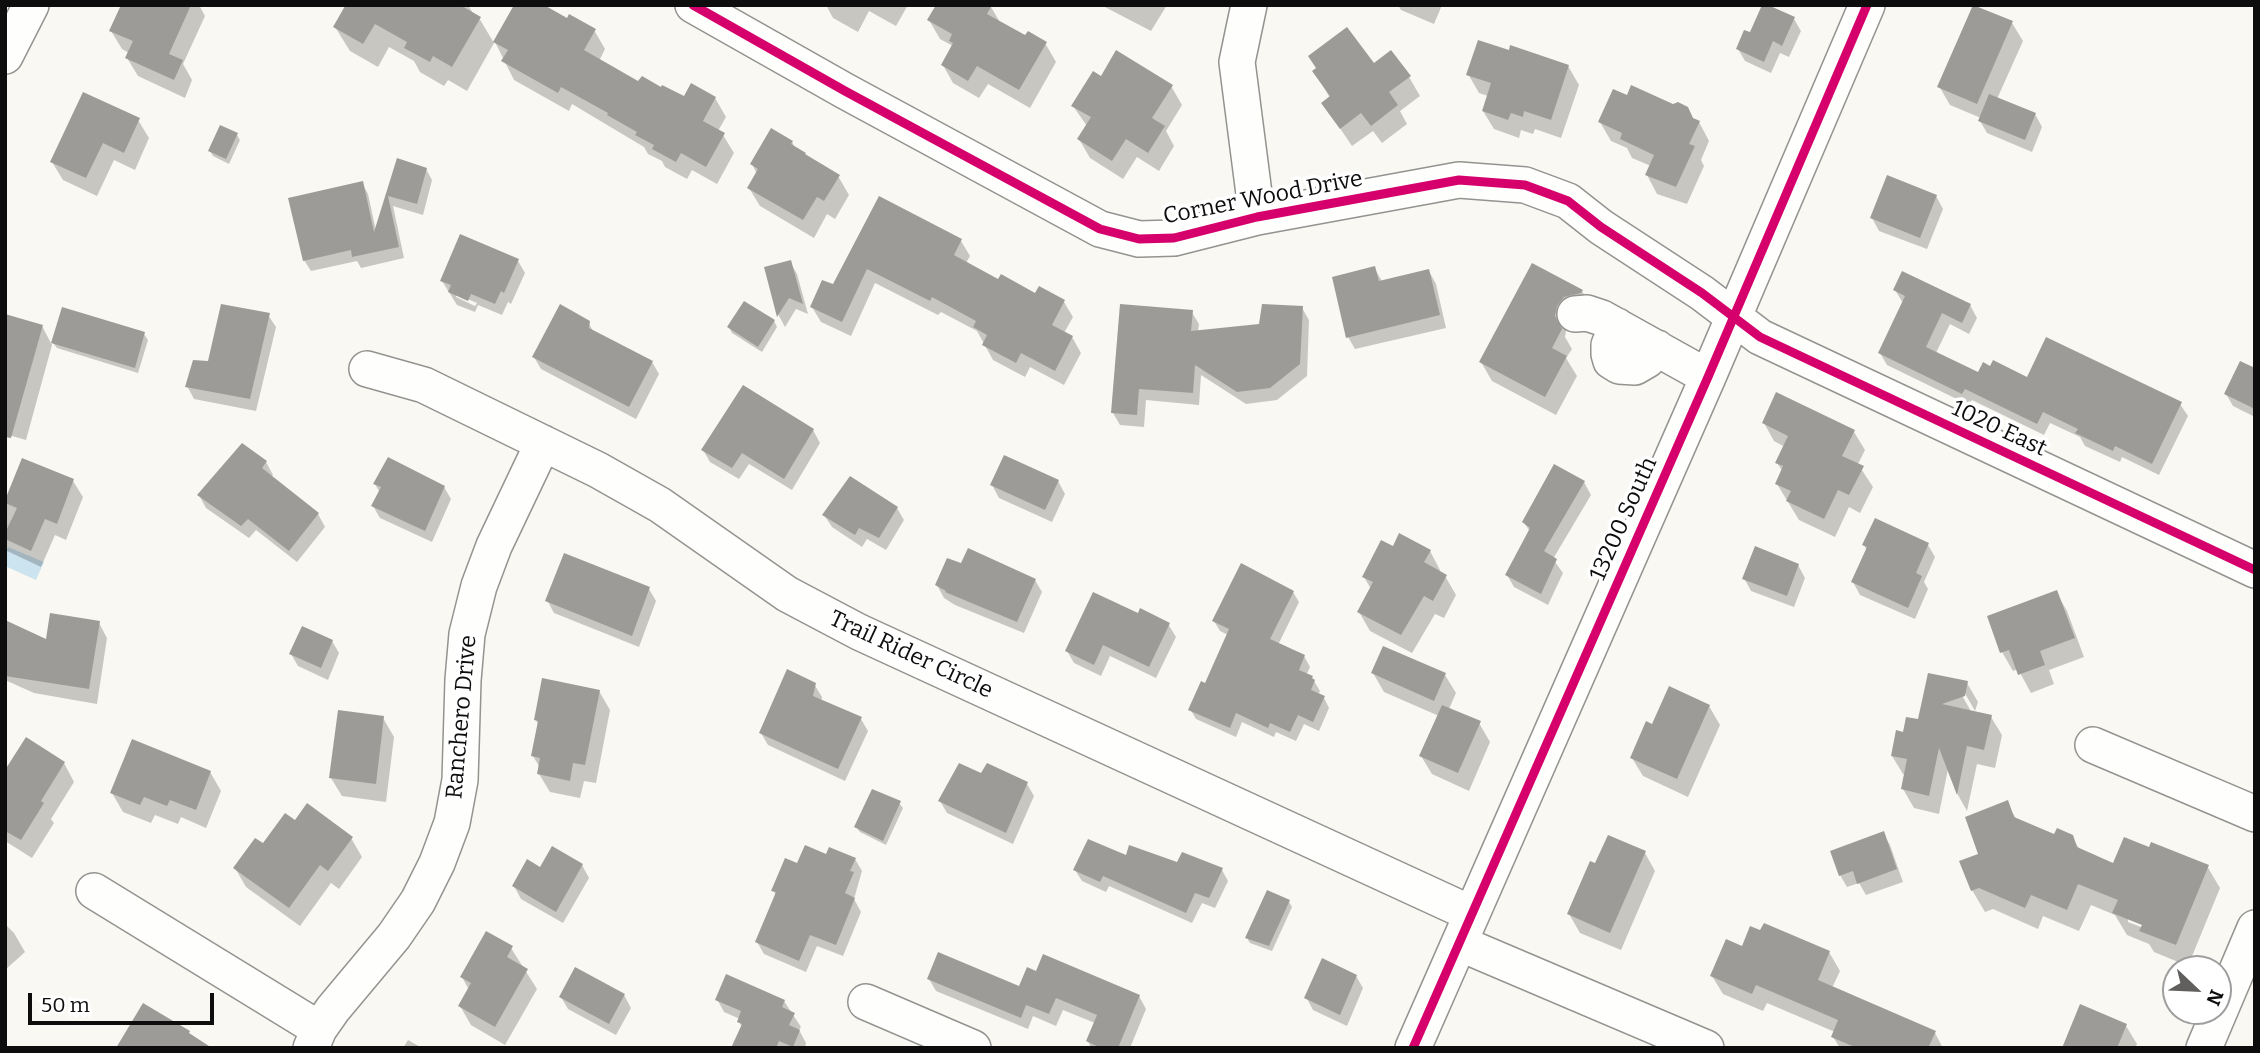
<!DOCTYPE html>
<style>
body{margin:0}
#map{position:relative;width:2260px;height:1053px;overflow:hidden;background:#faf8f2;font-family:Bitter,serif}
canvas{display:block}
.frame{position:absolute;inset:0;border:7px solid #0d0d0d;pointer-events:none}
.north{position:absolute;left:2162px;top:955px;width:70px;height:70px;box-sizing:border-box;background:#fff;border:2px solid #9e9e9e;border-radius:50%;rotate:113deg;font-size:19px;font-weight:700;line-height:28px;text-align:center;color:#0d0d0d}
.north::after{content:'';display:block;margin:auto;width:24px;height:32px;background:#605f5d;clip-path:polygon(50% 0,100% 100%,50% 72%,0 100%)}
.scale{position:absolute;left:28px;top:993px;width:186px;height:32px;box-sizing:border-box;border:4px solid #0d0d0d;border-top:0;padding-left:9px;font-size:21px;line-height:24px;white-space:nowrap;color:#0d0d0d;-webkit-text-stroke:5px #fff;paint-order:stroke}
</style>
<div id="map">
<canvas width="2260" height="1053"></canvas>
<div class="frame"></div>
<div class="north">N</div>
<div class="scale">50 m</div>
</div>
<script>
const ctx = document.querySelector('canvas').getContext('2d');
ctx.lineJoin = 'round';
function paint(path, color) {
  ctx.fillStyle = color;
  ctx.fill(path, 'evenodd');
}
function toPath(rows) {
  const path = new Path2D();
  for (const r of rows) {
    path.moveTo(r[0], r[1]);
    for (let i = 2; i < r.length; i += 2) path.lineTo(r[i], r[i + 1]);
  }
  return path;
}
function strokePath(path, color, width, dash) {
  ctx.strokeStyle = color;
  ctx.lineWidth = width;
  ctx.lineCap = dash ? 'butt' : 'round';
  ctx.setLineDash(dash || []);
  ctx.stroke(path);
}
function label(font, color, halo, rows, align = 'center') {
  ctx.font = font + ' Bitter,serif';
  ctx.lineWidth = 7;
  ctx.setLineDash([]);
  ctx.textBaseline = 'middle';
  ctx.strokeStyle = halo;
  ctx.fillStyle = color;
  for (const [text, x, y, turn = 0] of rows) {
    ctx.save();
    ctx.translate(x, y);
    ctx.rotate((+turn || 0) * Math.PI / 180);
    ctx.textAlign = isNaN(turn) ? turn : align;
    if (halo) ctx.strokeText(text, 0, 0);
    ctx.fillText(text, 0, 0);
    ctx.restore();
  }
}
paint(toPath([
 [8,547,44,562,36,580,5,566,5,554]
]), '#cce4f0');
paint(toPath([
 [136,5,199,5,205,16,183,64,192,80,185,98,138,76,127,58,129,53,122,49,111,31],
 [347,5,468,5,474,15,479,18,494,43,467,91,448,80,444,86,420,72,414,61,389,47,378,67,350,51,335,27],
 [826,5,908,5,896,26,869,11,858,32,833,18],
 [1101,5,1167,5,1151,31],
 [1398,5,1442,5,1434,24,1401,10],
 [991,7,1001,24,1025,38,1045,43,1056,62,1030,108,988,84,979,98,953,83,943,65,953,46,940,39,929,20],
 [1794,19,1801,31,1789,57,1780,53,1771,73,1745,61,1738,49,1751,35],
 [568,21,594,30,605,49,599,61,639,84,685,98,715,98,726,117,718,131,723,135,734,153,717,184,692,170,687,179,665,167,662,161,648,154,644,147,572,104,569,111,514,80,495,42],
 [2012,23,2023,41,1997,99,2035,114,2042,127,2032,152,1987,133,1980,121,1981,118,1950,105,1939,86],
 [1373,65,1409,77,1420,96,1400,111,1407,124,1382,143,1373,131,1352,146,1323,103,1330,98,1314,71],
 [1568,66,1579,85,1561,138,1535,129,1533,134,1521,130,1519,138,1494,129,1483,111,1488,96,1479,93,1468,74],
 [1101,78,1171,86,1182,105,1166,131,1174,146,1159,171,1137,157,1123,179,1090,158,1079,139,1087,126,1073,106],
 [1627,97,1699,122,1709,141,1701,160,1704,166,1687,204,1657,194,1647,175,1651,166,1632,158,1627,148,1611,141,1600,122],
 [138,120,149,138,135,170,114,160,97,196,63,180,52,162],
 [237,135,240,140,229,164,213,156,210,151],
 [792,142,796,149,838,176,849,195,835,219,827,214,814,238,760,206,749,188,757,174,752,164],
 [398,160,426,169,432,180,423,215,393,206,404,258,361,268,357,261,311,271,304,260,362,183,368,194,376,231],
 [1936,196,1943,209,1927,249,1879,231,1872,218],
 [879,198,961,241,970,256,966,263,999,281,1036,295,1064,302,1073,317,1064,333,1072,337,1081,353,1064,385,1030,367,1025,377,993,360,977,331,941,312,938,315,875,283,851,336,821,322,812,307,834,287],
 [518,261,525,273,511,304,508,302,502,315,478,305,475,312,457,305,442,281],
 [456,294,477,303,475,306,456,297],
 [790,262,797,274,808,314,796,309,785,327,779,316,766,268],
 [1533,265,1582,291,1593,310,1567,324,1565,337,1572,349,1566,358,1577,376,1556,415,1492,381,1481,362],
 [1374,268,1382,281,1429,271,1436,284,1446,328,1355,349,1348,337],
 [1895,290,1970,305,1977,318,1969,334,1950,324,1936,353,1979,374,2028,379,2180,404,2188,416,2159,475,2122,457,2120,462,2085,446,2080,437,2050,423,2044,435,1972,400,1969,405,1887,365,1880,353,1903,303],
 [1302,308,1309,320,1307,376,1277,400,1246,404,1201,375,1199,405,1146,400,1144,427,1120,425,1113,413,1191,311,1199,324,1198,332,1260,326],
 [268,315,276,327,256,411,194,399,187,386,210,363],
 [774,321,777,327,762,352,732,333,729,327],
 [588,322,594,333,652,362,659,374,636,419,541,369,534,357],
 [42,326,52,345,26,440,5,434],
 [144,334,148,340,138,373,57,348,53,343],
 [2255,370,2255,417,2233,406,2226,394],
 [1764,423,1854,432,1865,450,1858,464,1873,487,1860,513,1849,507,1835,537,1799,520,1777,484,1783,472,1777,463,1785,447,1774,441],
 [813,430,820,443,792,490,749,464,739,479,710,462,703,450],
 [266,462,273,475,271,477,318,514,325,527,297,562,256,530,249,538,206,508,199,495],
 [73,481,83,497,66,540,55,535,41,567,5,550,5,495,9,497],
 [1058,481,1065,494,1052,522,999,498,992,485],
 [1584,482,1591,495,1553,559,1563,573,1548,605,1514,587,1507,575,1530,532,1524,522],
 [375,484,444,487,451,499,432,542,380,518,373,506,380,493],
 [897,508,904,520,886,550,867,539,862,547,832,527,824,515],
 [1864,545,1928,545,1935,557,1924,582,1928,589,1915,619,1860,595,1853,582,1867,551],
 [1394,548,1430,551,1440,570,1439,573,1445,576,1456,595,1444,618,1435,614,1412,653,1370,631,1359,612,1371,589,1364,577],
 [1798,565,1805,578,1794,607,1751,591,1744,578],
 [962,566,1035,580,1042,592,1024,633,955,605,944,598,937,585],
 [649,589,656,601,639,647,554,613,547,600],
 [1293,592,1299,602,1278,645,1304,656,1310,667,1306,676,1314,681,1320,691,1318,695,1324,698,1329,708,1319,731,1304,724,1296,741,1276,732,1274,737,1242,722,1236,737,1196,719,1190,709,1205,685,1228,635,1220,631,1214,621],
 [2056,592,2067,611,2084,657,2049,670,2054,684,2031,693,2018,669,2013,671,2002,652],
 [1138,616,1168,624,1176,637,1156,678,1110,656,1101,676,1074,663,1067,651],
 [5,622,47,641,99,623,107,638,97,704,34,693,5,680],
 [332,641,339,653,328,680,298,666,291,654],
 [1373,673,1445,675,1456,693,1449,709,1479,723,1490,742,1469,791,1432,774,1421,756,1439,716,1384,692],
 [1967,683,1978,702,1975,711,1963,690,1960,692,1972,713,1991,717,2002,735,1995,768,1977,764,1967,811,1958,795,1948,769,1939,814,1914,808,1903,789,1906,775,1903,774,1892,756,1904,734],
 [814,684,822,697,821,702,861,719,868,731,845,781,768,745,761,733],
 [599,691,610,710,596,783,584,781,580,798,550,792,539,774,540,768,533,756,539,725,535,719],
 [1709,706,1720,725,1688,797,1643,776,1632,758,1653,726],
 [383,718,394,737,386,802,342,796,331,778],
 [64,763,74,782,51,819,54,823,32,858,5,841,5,773],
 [210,772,221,791,206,828,181,817,178,824,155,815,151,823,123,812,112,793],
 [982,775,1027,784,1034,796,1013,844,947,813,940,801],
 [899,803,903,808,886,845,860,832,856,827],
 [2007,803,2017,820,2055,836,2072,837,2080,850,2114,865,2207,866,2220,888,2188,966,2154,952,2149,944,2127,935,2115,915,2091,905,2079,931,2043,916,2038,929,1993,909,1985,912,1972,890,1981,855],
 [2128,918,2150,927,2149,930,2128,922],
 [295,823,351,838,362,857,339,889,331,883,300,926,246,887,235,868],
 [1883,833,1890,845,1903,882,1866,895,1859,883,1847,887,1840,875],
 [1645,853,1655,871,1621,950,1580,933,1569,914,1596,866],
 [827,856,855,859,862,871,854,899,861,912,843,956,817,946,806,972,764,954,757,942,776,896,773,890,798,866],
 [1127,857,1222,870,1228,881,1215,908,1202,903,1192,923,1109,886,1106,892,1082,881,1075,870],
 [582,865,589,878,563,923,521,899,514,886,541,869],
 [1289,902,1292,907,1272,951,1250,943,1247,938],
 [5,924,14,933,25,952,5,970],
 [511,948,537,989,505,1045,471,1025,460,1006,469,990,462,977],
 [1743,948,1829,952,1840,971,1832,988,1935,1033,1943,1048,1840,1048,1833,1037,1835,1032,1767,1003,1763,1011,1723,994,1712,976],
 [1356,976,1363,988,1347,1026,1313,1010,1306,997],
 [929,979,1020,988,1139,996,1146,1009,1130,1048,1091,1048,1088,1041,1095,1023,1063,1010,1056,1026,1033,1016,1028,1029,936,991],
 [624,995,631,1008,616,1035,568,1009,561,997],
 [717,999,784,1001,801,1027,799,1030,806,1043,805,1048,733,1048,742,1027,739,1022,740,1019,724,1012],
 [2126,1026,2137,1044,2135,1048,2064,1048],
 [408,1040,422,1048,403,1048]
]), '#0003');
paint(toPath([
 [121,5,191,5,169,54,183,60,174,80,125,58,133,41,109,31],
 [343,5,460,5,481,17,452,67,433,56,430,62,404,48,407,42,375,24,363,44,333,27,345,6],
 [514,5,544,5,567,18,569,14,596,29,584,50,638,81,642,76,661,87,662,85,684,96,691,83,716,97,703,121,725,133,706,167,681,153,676,162,652,149,654,145,635,135,637,132,607,115,608,113,561,87,558,93,501,61,508,50,493,42],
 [936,5,992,5,987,14,1025,35,1028,31,1047,42,1019,90,977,66,968,81,941,65,953,43,949,41,952,34,927,20],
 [1762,5,1768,5,1795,17,1782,46,1773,41,1764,62,1736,49,1744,30,1750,32],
 [1973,5,2013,21,1977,104,1937,87],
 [1347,27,1374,63,1391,50,1411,76,1389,92,1398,105,1371,126,1361,113,1340,129,1321,103,1330,96,1312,71,1316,68,1308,56],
 [1478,40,1509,50,1510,45,1569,65,1551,120,1524,111,1523,117,1511,113,1508,120,1482,111,1491,83,1466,75],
 [1116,50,1173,85,1152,118,1165,126,1148,153,1126,139,1112,161,1077,139,1091,117,1071,106,1093,71,1101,76],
 [1631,85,1673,104,1678,102,1688,107,1693,118,1700,121,1689,144,1695,146,1676,187,1645,175,1654,155,1620,139,1622,133,1598,122,1613,89,1627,95],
 [83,92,140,118,124,153,103,143,86,178,50,162],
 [1989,94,2036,113,2025,140,1978,121],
 [220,125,238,133,226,159,208,151],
 [771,128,793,141,791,144,806,153,805,154,840,175,824,201,817,197,803,220,747,188,758,169,750,164],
 [397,158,427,168,417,204,388,196,399,247,352,257,351,250,303,261,288,198,363,181,374,232],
 [1887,175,1937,195,1920,238,1870,218],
 [879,196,962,239,954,255,998,279,1001,274,1035,293,1039,286,1065,300,1052,325,1073,336,1055,371,1021,353,1016,363,982,345,987,335,973,327,976,321,932,297,930,301,867,269,842,322,810,307,822,280,833,284],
 [460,234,519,259,504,293,501,291,495,304,471,294,468,301,448,292,451,285,440,281],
 [791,260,803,304,789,298,777,317,764,267],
 [1532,263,1583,290,1581,293,1564,297,1557,306,1555,316,1562,329,1552,348,1567,356,1545,397,1479,362],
 [1375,266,1379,281,1429,269,1440,315,1346,338,1332,277],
 [1902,271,1971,304,1962,323,1942,313,1926,347,1978,372,1983,362,1990,366,1993,360,2027,377,2046,337,2182,402,2152,464,2115,446,2113,451,2075,433,2078,429,2043,412,2037,424,1965,389,1962,394,1878,353,1905,296,1893,290],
 [744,301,775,320,758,347,727,327],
 [221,304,270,313,250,399,185,387,193,360,208,361],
 [560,304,590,321,589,328,653,361,629,407,532,357],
 [1120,304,1193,310,1191,331,1259,324,1262,304,1303,306,1300,364,1270,388,1237,392,1195,365,1193,393,1139,389,1137,415,1111,413],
 [62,307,145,332,135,368,51,343],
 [5,314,43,325,11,438,5,437],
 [2240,361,2255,368,2255,409,2224,394],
 [743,385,814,429,784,479,742,453,732,468,701,450],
 [1776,392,1855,430,1842,456,1864,466,1849,495,1838,490,1824,519,1786,501,1791,491,1775,484,1783,466,1775,463,1788,436,1762,423],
 [242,443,267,461,262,468,319,513,289,551,248,519,241,526,197,495],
 [1004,455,1059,480,1045,510,990,485],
 [388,457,445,486,425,531,371,506,381,487,373,484],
 [22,458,74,479,57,524,45,519,31,551,5,539,5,533,17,508,5,503,5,500],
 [1554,464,1585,481,1544,551,1557,559,1541,594,1505,575,1530,528,1522,522],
 [850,476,898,507,879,538,859,528,855,535,822,515],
 [1875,518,1929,543,1916,573,1922,576,1908,608,1851,582,1867,547,1862,545],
 [1399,533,1431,550,1424,562,1447,575,1433,601,1424,596,1401,635,1357,612,1373,582,1362,577,1381,540,1393,546],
 [1755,546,1799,564,1787,596,1742,579],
 [968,548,1036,579,1017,622,945,592,946,591,935,585,947,558,961,563],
 [564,553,650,587,632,636,545,601],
 [1241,563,1294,591,1270,639,1305,655,1299,670,1313,676,1312,678,1315,680,1311,690,1325,696,1313,722,1298,715,1290,732,1270,723,1268,728,1236,713,1230,728,1188,710,1201,681,1205,683,1229,629,1212,621],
 [2057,590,2075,638,2040,651,2045,665,2018,675,2009,650,2000,653,1987,616],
 [1093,592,1138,613,1140,608,1170,623,1149,667,1103,645,1094,665,1065,651],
 [50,613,100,621,89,689,5,676,5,620,46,639],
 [302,626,333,640,321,668,289,654],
 [1383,646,1446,673,1434,701,1371,673],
 [787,669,816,683,813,696,862,717,838,769,759,733],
 [1928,673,1968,681,1965,696,1942,704,1992,715,1984,750,1967,746,1957,795,1939,748,1929,796,1901,789,1907,759,1891,756,1896,730,1903,732,1906,717,1918,719],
 [542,678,600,690,585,765,573,763,570,781,537,774,540,758,531,756,538,721,534,720],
 [1669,686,1710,705,1677,779,1630,758,1646,721,1652,724],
 [1442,705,1481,721,1458,773,1419,756],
 [338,710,384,716,376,784,329,778],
 [26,737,65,762,41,801,44,803,21,840,5,831,5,770],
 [132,739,211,771,196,810,170,800,167,806,144,797,140,805,110,793],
 [959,763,981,773,987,763,1028,782,1006,833,938,801],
 [872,789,901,801,883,841,854,827],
 [2008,800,2014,817,2054,834,2057,828,2073,835,2077,847,2113,863,2124,837,2149,847,2151,842,2209,865,2176,945,2139,931,2142,925,2112,913,2118,900,2078,884,2067,910,2031,895,2025,908,1979,888,1971,891,1959,861,1978,854,1965,817],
 [307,803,353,837,328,871,320,865,289,908,233,868,255,838,263,843,285,813,295,820],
 [1884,831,1897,869,1857,884,1853,871,1839,876,1830,851],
 [1608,835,1646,851,1610,933,1567,914,1590,861,1595,863],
 [1088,839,1126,855,1129,845,1177,862,1182,852,1223,868,1209,898,1195,893,1186,913,1103,876,1100,882,1073,870],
 [805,845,826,854,829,847,856,858,850,871,854,872,845,893,855,898,836,945,810,935,799,961,755,942,776,892,771,891,785,858,797,863],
 [552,846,583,864,556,912,512,886,527,859,540,867],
 [1267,890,1290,900,1269,946,1245,938],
 [1764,923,1830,951,1818,980,1936,1031,1928,1048,1857,1048,1831,1037,1838,1020,1756,985,1752,994,1710,976,1726,939,1742,946,1750,926,1760,930],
 [486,931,513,946,507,957,528,969,495,1027,458,1006,471,983,460,977],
 [938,952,1019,986,1027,967,1036,971,1043,954,1140,995,1118,1048,1101,1048,1086,1041,1097,1015,1056,998,1049,1014,1026,1005,1021,1018,927,979],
 [1322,958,1357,975,1340,1015,1304,998],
 [575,967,625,994,609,1024,559,997],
 [726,974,785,1000,782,1007,795,1013,789,1025,800,1030,793,1047,779,1041,776,1048,731,1048,742,1024,737,1022,741,1011,715,1000],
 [143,1003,190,1031,189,1033,212,1048,116,1048],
 [2080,1004,2127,1024,2117,1048,2062,1048]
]), '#9d9b98');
const minor = toPath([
 [693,5,845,91,1100,229,1139,239,1174,238,1257,217,1459,180,1525,185,1568,201,1601,227,1702,293,1760,337,2255,570],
 [1249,5,1237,62,1257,217],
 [5,56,31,5],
 [1575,314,1587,313,1602,318,1708,377],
 [1617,326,1609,345,1609,354,1611,361,1619,366,1635,367,1647,360,1657,348],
 [367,369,424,385,598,470,660,505,787,594,859,632,1472,914],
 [2093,745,2255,814],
 [94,891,319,1029],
 [1459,943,1706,1048],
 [866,1002,973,1048],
 [311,1048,319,1029,333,1009,394,936,418,901,437,863,452,823,460,780,463,680,467,634,479,586,494,546,543,443],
 [1413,1048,1708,377,1867,5],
 [2204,1048,2255,928]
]);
strokePath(minor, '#949390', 38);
strokePath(minor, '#fefefd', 35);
strokePath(toPath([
 [693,5,845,91,1100,229,1139,239,1174,238,1257,217,1459,180,1525,185,1568,201,1601,227,1702,293,1760,337,2255,570],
 [1413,1048,1708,377,1867,5]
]), '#d6006c', 9);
label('23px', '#0d0d0d', '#fff', [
 ["Corner Wood Drive",1263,198,-11],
 ["1020 East",1999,429,25],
 ["13200 South",1624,519,-66],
 ["Trail Rider Circle",911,655,25],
 ["Ranchero Drive",462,717,-85]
]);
</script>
